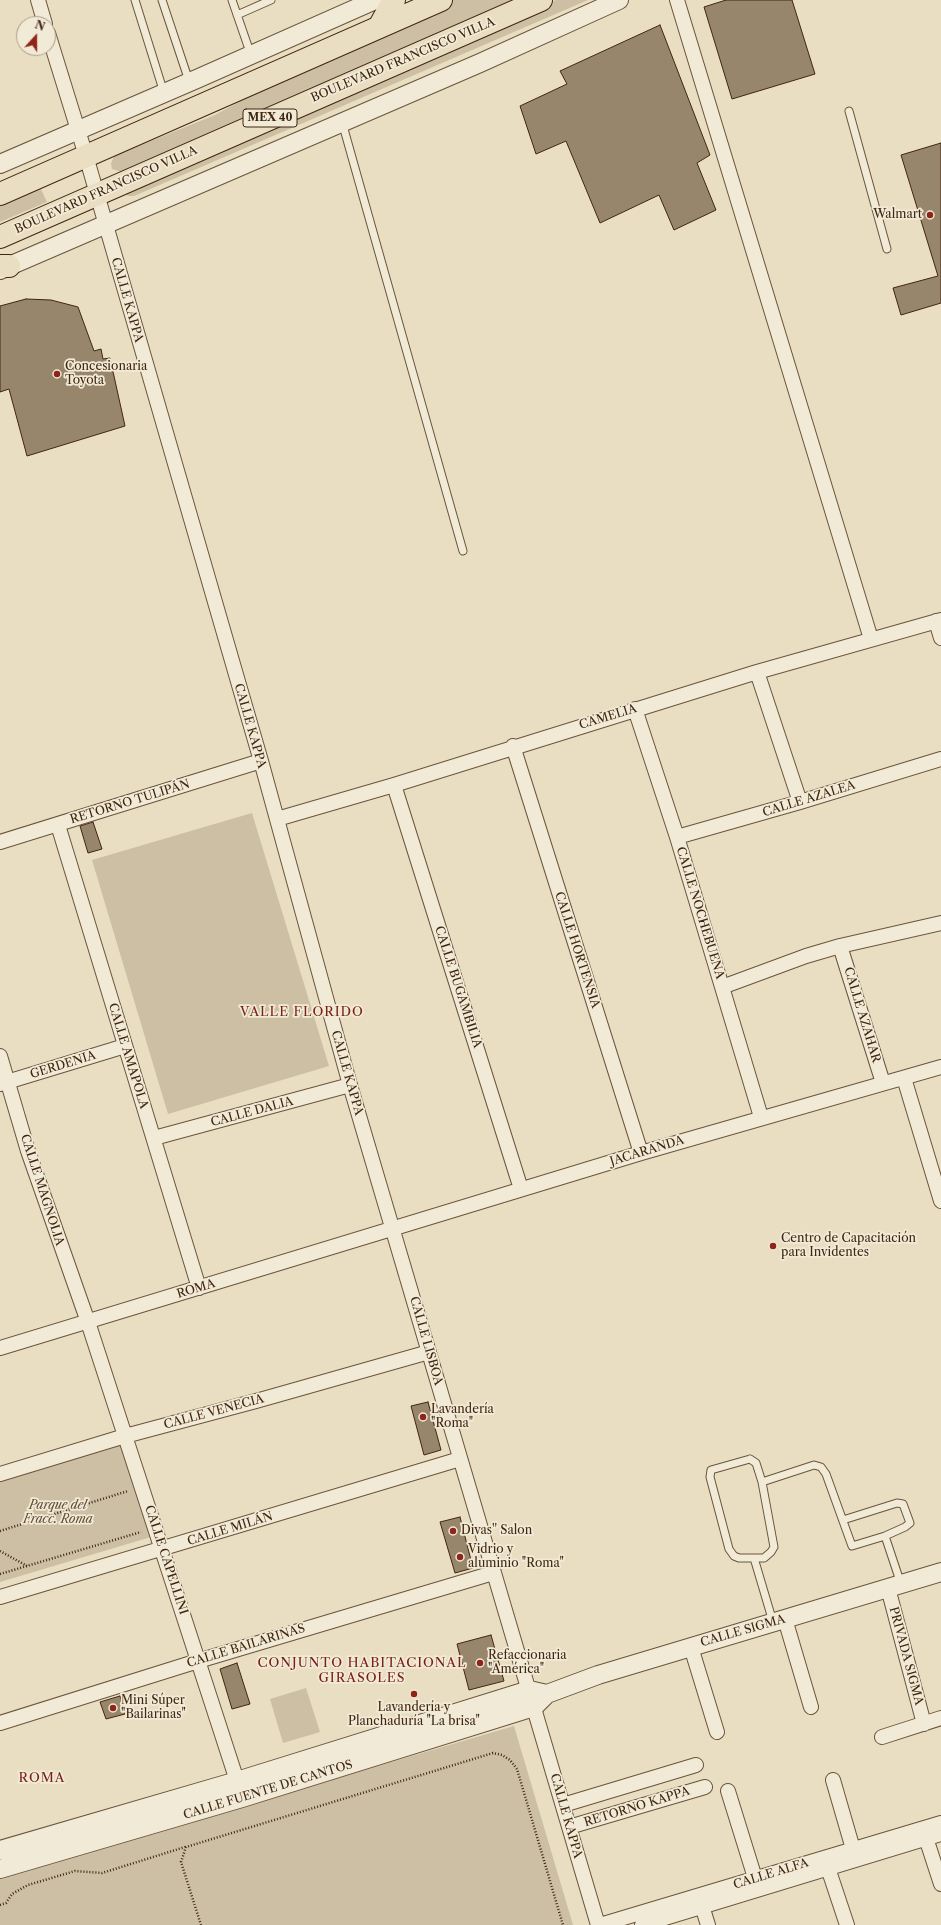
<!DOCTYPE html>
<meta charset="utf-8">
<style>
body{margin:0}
#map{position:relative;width:941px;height:1925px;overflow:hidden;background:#e9dec1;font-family:"Libre Caslon Text",serif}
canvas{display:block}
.north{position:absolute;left:16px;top:16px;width:40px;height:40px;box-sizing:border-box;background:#f1ead7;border:1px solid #aa9c87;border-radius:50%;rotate:21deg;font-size:11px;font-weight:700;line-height:16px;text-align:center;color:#40260f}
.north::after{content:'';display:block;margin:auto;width:14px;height:18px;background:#8f2418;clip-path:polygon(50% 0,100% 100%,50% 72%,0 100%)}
</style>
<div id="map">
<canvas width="941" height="1925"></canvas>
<div class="north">N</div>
</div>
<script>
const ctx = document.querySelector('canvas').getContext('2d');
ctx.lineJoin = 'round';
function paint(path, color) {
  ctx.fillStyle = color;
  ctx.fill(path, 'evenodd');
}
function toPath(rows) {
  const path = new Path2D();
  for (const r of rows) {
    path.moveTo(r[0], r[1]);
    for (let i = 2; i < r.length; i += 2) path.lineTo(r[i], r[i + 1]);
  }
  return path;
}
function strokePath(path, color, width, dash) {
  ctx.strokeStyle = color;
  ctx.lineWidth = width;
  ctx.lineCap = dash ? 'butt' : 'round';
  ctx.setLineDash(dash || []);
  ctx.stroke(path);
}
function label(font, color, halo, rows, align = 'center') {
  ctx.font = font + ' "Libre Caslon Text",serif';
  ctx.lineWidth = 3.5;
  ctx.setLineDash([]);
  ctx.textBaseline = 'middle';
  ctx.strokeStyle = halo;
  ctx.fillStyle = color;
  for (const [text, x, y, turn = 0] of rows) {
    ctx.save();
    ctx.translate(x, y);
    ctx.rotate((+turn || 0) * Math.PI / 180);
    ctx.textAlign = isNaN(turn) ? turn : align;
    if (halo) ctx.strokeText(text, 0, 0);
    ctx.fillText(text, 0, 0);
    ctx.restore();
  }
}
paint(toPath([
 [451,0,515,0,122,172,112,169,111,164,114,156,215,115,325,55],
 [556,0,588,0,134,196,128,196,125,193,129,185],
 [39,185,47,202,0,222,0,202],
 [252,813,329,1066,168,1114,92,860],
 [122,1442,151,1537,0,1582,0,1478],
 [306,1688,320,1732,283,1743,270,1699],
 [514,1726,573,1925,0,1925,0,1877]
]), '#ccbfa3');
const building = toPath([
 [726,0,792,0,815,74,732,99,704,7,726,0],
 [660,25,710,155,697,163,716,210,674,230,659,195,600,223,566,141,536,154,520,106,567,84,560,71,660,25],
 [941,143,941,303,901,315,893,288,938,276,901,155,941,143],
 [26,299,51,300,78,307,94,351,101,349,103,359,110,358,125,426,27,456,9,389,0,392,0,306,26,299],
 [93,822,102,849,88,853,80,826,93,822],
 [428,1402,441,1450,424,1455,411,1406,428,1402],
 [460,1517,473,1568,455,1573,440,1522,460,1517],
 [491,1635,504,1681,469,1690,457,1644,491,1635],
 [237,1663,250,1704,232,1709,220,1669,237,1663],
 [120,1696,125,1714,106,1719,100,1702,120,1696]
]);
paint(building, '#98866c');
strokePath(building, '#40260f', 1);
const service = toPath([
 [135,0,164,93],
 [162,0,189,81],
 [232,0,251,55],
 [237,15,271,0],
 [849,111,887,249],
 [342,122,463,551],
 [750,1459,756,1463,762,1482,774,1547,771,1552,764,1558,739,1558,734,1556,729,1549,710,1477,711,1470,750,1459],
 [762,1482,814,1465,821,1467,826,1474,852,1546,885,1536],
 [843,1520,897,1503,903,1504,910,1523,905,1527,885,1536,901,1584],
 [754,1558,773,1622]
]);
const minor = toPath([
 [38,0,45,24],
 [677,0,871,639],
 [48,33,86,156,261,761,350,1085,598,1925],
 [936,621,941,638],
 [757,672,800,802],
 [635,709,677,837,761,1117],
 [513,746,641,1153],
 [394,785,521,1189],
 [277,819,394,785,757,672,941,620],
 [58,825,199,1288],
 [677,837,800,802,941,759],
 [0,842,261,761],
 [840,946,883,1083],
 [722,987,806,956,840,946,941,923],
 [0,1056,28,1151,88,1322,240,1790],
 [904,1078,941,1201],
 [0,1084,125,1046],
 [154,1138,350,1085],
 [0,1348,641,1153,941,1067],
 [0,1474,125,1436,256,1401,429,1352],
 [888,1588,924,1724],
 [0,1597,460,1459],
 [785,1619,811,1707],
 [691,1647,717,1732],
 [0,1723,198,1661,493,1573],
 [882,1737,941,1718],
 [833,1780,853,1849],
 [728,1791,755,1878],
 [563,1805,696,1765],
 [569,1827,705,1787],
 [926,1838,941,1884],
 [828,1868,847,1925],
 [702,1906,708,1925],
 [600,1925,941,1823],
 [642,1925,941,1834]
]);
const tertiary = toPath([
 [0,164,199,78,375,0],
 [0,270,480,63,619,0],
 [0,1850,237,1781,529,1690,547,1694],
 [0,1869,242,1798,534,1707,547,1694,598,1675,941,1572]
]);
const primary = toPath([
 [379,27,394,0],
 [0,194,441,0],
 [0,237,541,0],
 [0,266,9,266]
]);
strokePath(service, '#6a543c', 9);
strokePath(minor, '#6a543c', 16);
strokePath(tertiary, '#6a543c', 20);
strokePath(primary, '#40260f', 24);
strokePath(toPath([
 [0,1531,128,1491],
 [0,1551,27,1566],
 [0,1574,141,1532],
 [0,1905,6,1903,12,1894,28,1885,75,1871,102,1873,185,1847],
 [201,1925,181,1862,186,1847,493,1753,502,1755,510,1760,517,1769,563,1925]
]), '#40260f', 2.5, [1, 2]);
strokePath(service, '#f1ead7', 7);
strokePath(minor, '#f1ead7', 14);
strokePath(tertiary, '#f1ead7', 18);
strokePath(primary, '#e9dec1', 22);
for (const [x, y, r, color] of [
 [930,215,4,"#8f2418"],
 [57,374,4,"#8f2418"],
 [773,1246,4,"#8f2418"],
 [423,1417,4,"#8f2418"],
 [453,1531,4,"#8f2418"],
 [460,1557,4,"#8f2418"],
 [480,1663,4,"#8f2418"],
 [414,1694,4,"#8f2418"],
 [113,1708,4,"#8f2418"]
]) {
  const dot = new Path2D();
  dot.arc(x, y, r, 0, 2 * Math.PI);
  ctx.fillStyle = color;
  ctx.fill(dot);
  strokePath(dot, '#f1ead7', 1.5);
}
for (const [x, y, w] of [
 [270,118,54]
]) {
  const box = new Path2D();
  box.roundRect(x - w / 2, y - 9, w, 18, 3);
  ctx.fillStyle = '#f1ead7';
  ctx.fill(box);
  strokePath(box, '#40260f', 1);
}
label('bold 11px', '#40260f', null, [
 ["MEX 40",270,118]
]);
label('12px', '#40260f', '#f1ead7', [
 ["BOULEVARD FRANCISCO VILLA",403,60,-23],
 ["BOULEVARD FRANCISCO VILLA",106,190,-24],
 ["CALLE KAPPA",127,300,74],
 ["CAMELIA",608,717,-17],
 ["CALLE KAPPA",250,726,74],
 ["CALLE AZALEA",809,799,-17],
 ["RETORNO TULIPÁN",130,802,-17],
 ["CALLE NOCHEBUENA",700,913,73],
 ["CALLE HORTENSIA",577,950,72],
 ["CALLE BUGAMBILIA",458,987,72],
 ["CALLE AZAHAR",862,1015,73],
 ["CALLE AMAPOLA",128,1056,73],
 ["GERDENIA",63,1065,-17],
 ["CALLE KAPPA",347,1073,74],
 ["CALLE DALIA",252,1112,-15],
 ["JACARANDA",647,1151,-17],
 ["CALLE MAGNOLIA",42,1190,72],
 ["ROMA",196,1289,-17],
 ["CALLE LISBOA",426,1341,74],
 ["CALLE VENECIA",214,1412,-15],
 ["CALLE MILÁN",230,1529,-17],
 ["CALLE CAPELLINI",166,1560,72],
 ["CALLE SIGMA",743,1631,-16],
 ["CALLE BAILARINAS",246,1646,-17],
 ["PRIVADA SIGMA",906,1656,75],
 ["CALLE FUENTE DE CANTOS",268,1790,-17],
 ["RETORNO KAPPA",637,1807,-17],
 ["CALLE KAPPA",566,1816,74],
 ["CALLE ALFA",771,1874,-17]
]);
label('12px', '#40260f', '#f1ead7', [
 ["Walmart",922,215,"right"],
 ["Concesionaria",65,367],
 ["Toyota",65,381],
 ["Centro de Capacitación",781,1239],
 ["para Invidentes",781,1253],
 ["Lavandería",431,1410],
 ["\"Roma\"",431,1424],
 ["Divas'' Salon",461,1531],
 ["Vidrio y",468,1550],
 ["aluminio \"Roma\"",468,1564],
 ["Refaccionaria",488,1656],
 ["\"América\"",488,1670],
 ["Mini Súper",121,1701],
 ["\"Bailarinas\"",121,1715],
 ["Lavandería y",414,1708,"center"],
 ["Planchaduría \"La brisa\"",414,1722,"center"]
], 'left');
label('italic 12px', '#634c34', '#f1ead7', [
 ["Parque del",58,1506],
 ["Fracc. Roma",58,1520]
]);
ctx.letterSpacing = '1px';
label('13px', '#7a1f14', '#f1ead7', [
 ["VALLE FLORIDO",302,1012],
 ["CONJUNTO HABITACIONAL",362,1663],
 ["GIRASOLES",362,1678],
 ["ROMA",42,1778]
]);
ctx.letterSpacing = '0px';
</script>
